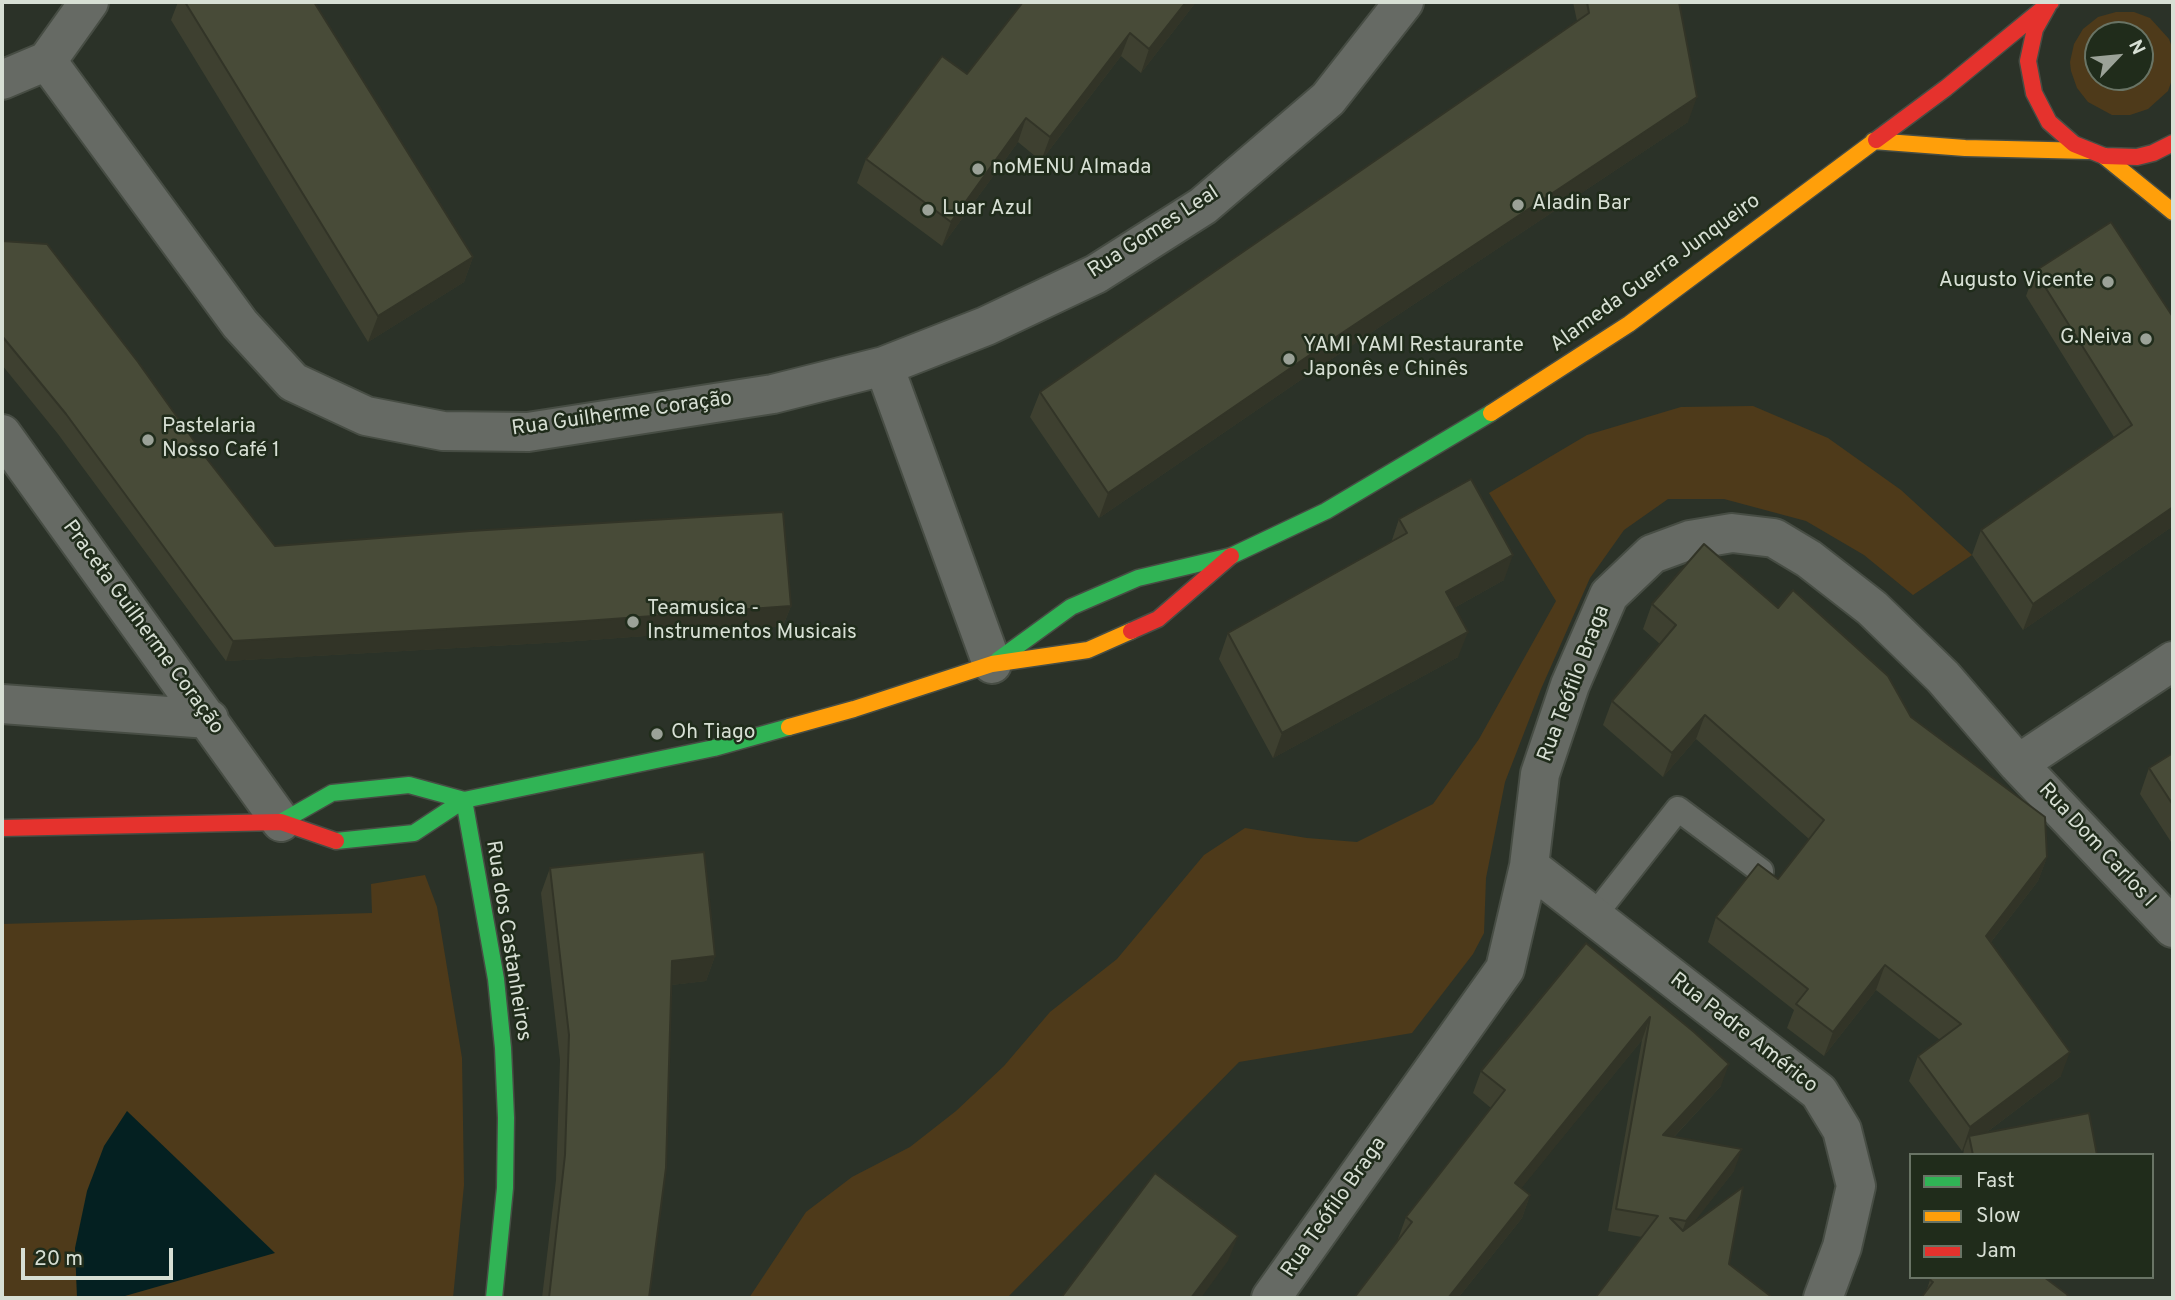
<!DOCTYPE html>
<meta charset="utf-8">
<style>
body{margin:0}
#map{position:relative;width:2175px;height:1300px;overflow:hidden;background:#2b3228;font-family:Overpass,sans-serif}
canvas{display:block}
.frame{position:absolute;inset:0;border:4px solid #d7dfd4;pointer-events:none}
.legend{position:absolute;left:1909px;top:1153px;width:245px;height:126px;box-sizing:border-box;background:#202c1b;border:2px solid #697465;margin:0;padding:9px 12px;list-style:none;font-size:21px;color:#d7dfd4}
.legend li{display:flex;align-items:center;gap:14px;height:35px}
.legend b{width:35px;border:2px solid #697465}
.north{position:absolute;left:2084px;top:21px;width:70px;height:70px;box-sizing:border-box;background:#202c1b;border:2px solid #697465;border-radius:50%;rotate:64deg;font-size:19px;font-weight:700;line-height:28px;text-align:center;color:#d7dfd4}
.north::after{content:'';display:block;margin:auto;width:24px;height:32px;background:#9ba298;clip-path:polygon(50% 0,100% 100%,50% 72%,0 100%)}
.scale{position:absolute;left:21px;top:1248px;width:152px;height:32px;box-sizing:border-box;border:4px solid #d7dfd4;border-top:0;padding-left:9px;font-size:21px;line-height:24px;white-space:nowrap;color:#d7dfd4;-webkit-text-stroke:5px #202c1b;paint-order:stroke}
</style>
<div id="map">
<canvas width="2175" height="1300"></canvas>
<div class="frame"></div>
<ul class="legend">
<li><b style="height:9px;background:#30b455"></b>Fast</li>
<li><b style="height:9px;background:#ff9f0a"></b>Slow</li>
<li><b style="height:9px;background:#e5322d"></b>Jam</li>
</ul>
<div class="north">N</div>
<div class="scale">20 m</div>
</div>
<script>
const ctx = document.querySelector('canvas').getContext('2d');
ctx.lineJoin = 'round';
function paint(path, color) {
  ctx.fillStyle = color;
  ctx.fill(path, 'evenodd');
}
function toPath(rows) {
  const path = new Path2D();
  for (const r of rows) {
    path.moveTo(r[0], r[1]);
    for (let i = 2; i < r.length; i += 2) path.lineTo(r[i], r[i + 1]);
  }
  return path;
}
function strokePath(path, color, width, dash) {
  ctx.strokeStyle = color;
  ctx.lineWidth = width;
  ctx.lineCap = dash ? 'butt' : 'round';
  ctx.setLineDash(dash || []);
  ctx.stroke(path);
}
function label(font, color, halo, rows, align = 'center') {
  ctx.font = font + ' Overpass,sans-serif';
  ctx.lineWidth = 5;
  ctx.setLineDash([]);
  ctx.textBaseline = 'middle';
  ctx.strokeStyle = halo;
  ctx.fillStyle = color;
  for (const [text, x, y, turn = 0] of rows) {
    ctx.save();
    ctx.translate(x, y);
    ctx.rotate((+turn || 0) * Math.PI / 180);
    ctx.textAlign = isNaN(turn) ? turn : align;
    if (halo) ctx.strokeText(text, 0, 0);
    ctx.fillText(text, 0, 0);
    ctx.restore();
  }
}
paint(toPath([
 [2116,12,2134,12,2150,18,2169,39,2173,50,2173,77,2168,91,2148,109,2130,115,2112,115,2088,102,2077,88,2071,71,2070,62,2074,44,2083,29,2098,17],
 [2098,35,2140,35,2140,77,2098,77],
 [1753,406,1828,438,1901,490,1972,555,1913,595,1864,555,1806,521,1724,499,1668,499,1624,530,1590,578,1541,689,1505,782,1486,878,1484,933,1473,954,1412,1033,1239,1062,1007,1298,749,1298,806,1212,852,1177,910,1147,956,1111,1004,1066,1050,1012,1117,959,1204,855,1245,828,1307,838,1357,842,1433,804,1479,739,1556,601,1489,493,1587,435,1681,407],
 [425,875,437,907,462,1058,464,1185,453,1298,2,1298,2,924,372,913,371,884]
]), '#4e3a1a');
paint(toPath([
 [127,1111,275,1253,118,1298,77,1298,75,1248,87,1191,104,1146]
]), '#042021');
const lane = toPath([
 [1593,917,1678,809,1761,871]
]);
const street = toPath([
 [47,61,240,324,293,382,366,416,443,431,528,432,773,394,884,366,986,326,1096,274,1203,206,1328,99,1404,2],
 [47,61,89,2],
 [2,80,47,61],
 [884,366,992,664],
 [2,434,281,822],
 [2,704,209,719],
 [2018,764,2173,661],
 [1529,866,1819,1092,1842,1130,1856,1186,1842,1247,1823,1298],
 [1271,1298,1505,969,1529,866,1540,774,1570,685,1609,595,1652,554,1690,540,1732,533,1774,538,1809,559,1872,608,1943,677,2018,764,2173,928]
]);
const fast = toPath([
 [998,660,1071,607,1138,578,1231,556,1326,511,1491,413],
 [464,800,496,979,503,1048,506,1118,505,1188,494,1298],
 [281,822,332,793,409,785,464,800],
 [336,841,414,833,464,800,714,748,789,727]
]);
const slow = toPath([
 [1873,141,1965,148,2089,151],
 [2104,156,2173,212],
 [1491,413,1629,324,1876,140],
 [789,727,854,709,992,664,1088,650,1131,631]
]);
const jam = toPath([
 [2048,6,2035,29,2028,61,2034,93,2049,122,2074,144,2104,156,2137,157,2153,153,2173,143],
 [1876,140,1946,88,2051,2],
 [1131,631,1158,619,1231,556],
 [2,828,281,822,336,841]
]);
strokePath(lane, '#474d44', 28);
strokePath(street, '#474d44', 42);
strokePath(fast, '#474d44', 19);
strokePath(slow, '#474d44', 19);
strokePath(jam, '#474d44', 19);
strokePath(lane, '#666a64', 24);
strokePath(street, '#666a64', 38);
strokePath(fast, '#30b455', 16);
strokePath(slow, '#ff9f0a', 16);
strokePath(jam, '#e5322d', 16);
paint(toPath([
 [178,2,314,2,473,257,464,282,368,342,171,20],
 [1196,2,1141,73,1121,56,1041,161,1018,142,942,246,857,183,866,159,967,74],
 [1573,2,1679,2,1688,122,1327,362,1099,518,1030,417,1040,392,1577,21],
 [2,241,207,459,275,546,791,606,783,626,563,642,226,661,58,434,2,365],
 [2035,271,2173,317,2173,526,2023,630,1972,555,1981,530,2114,437,2026,296],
 [1399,519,1504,580,1454,608,1458,657,1273,758,1219,659,1228,633,1391,543],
 [1652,604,1778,608,1911,717,2047,857,2038,881,1991,942,2061,1076,1987,1132,2097,1155,1963,1155,1964,1149,1962,1151,1909,1081,1918,1056,1940,1040,1876,990,1824,1056,1787,1028,1794,1010,1708,942,1716,917,1778,879,1809,839,1696,739,1663,777,1603,725,1612,701,1660,644,1643,629],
 [2173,753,2173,845,2140,794,2149,768],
 [550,868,715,956,706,981,671,985,649,1298,542,1298,556,1180,560,1060,541,893],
 [1586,943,1721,1086,1674,1137,1734,1171,1692,1224,1729,1264,1642,1237,1608,1231,1642,1040,1521,1188,1530,1195,1522,1218,1458,1298,1354,1298,1399,1240,1398,1239,1406,1217,1491,1108,1473,1093,1481,1071],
 [1930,1280,2068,1295,2067,1298,1921,1298,1926,1292]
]), '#3e4030');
paint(toPath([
 [1186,2,1196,2,1141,73,1149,49],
 [1130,33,1121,56,1041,161,1050,137],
 [1697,97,1688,122,1327,362,1099,518,1108,493,1336,337],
 [1026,118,1018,142,942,246,951,222],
 [473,257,464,282,368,342,378,316],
 [2173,507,2173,526,2023,630,2033,604],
 [1513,555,1504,580,1436,618,1446,592],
 [791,606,783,626,563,642,226,661,233,641],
 [1468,632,1458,657,1273,758,1282,733],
 [1705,715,1696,739,1663,777,1672,753],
 [2047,857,2038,881,1977,960,1986,936],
 [715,956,706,981,662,986,672,961],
 [1885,965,1876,990,1824,1056,1833,1032],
 [1650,1017,1642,1040,1507,1206,1515,1183],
 [2070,1052,2061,1076,1971,1144,1969,1136,1964,1149,1962,1151,1970,1127],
 [1729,1064,1721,1086,1655,1157,1663,1135],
 [1742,1149,1734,1171,1678,1243,1686,1221],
 [1530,1195,1522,1218,1458,1298,1448,1298],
 [1238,1236,1228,1261,1201,1298,1191,1298]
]), '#323427');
const building = toPath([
 [185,2,314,2,473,257,378,316,185,2],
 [1023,2,1186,2,1149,49,1130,33,1050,137,1026,118,951,222,866,159,942,56,967,74,1023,2],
 [1587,2,1679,2,1697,97,1336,337,1108,493,1040,392,1589,13,1587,2],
 [2111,222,2173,317,2173,507,2033,604,1981,530,2132,425,2035,271,2111,222],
 [2,241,47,244,138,362,207,459,275,546,470,531,783,512,791,606,571,622,233,641,66,414,2,336,2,241],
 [1471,479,1513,555,1446,592,1468,632,1282,733,1228,633,1407,533,1399,519,1471,479],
 [1704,544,1778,608,1793,590,1888,676,1911,717,2045,817,2047,857,1986,936,2070,1052,1970,1127,1918,1056,1961,1024,1885,965,1833,1032,1796,1004,1808,989,1716,917,1758,864,1778,879,1824,820,1705,715,1672,753,1612,701,1676,625,1652,604,1704,544],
 [2173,753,2173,805,2149,768,2173,753],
 [704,852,715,956,672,961,666,1168,649,1298,549,1298,565,1155,569,1035,550,868,704,852],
 [1586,943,1694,1032,1729,1064,1663,1135,1742,1149,1686,1221,1670,1218,1683,1231,1743,1187,1729,1264,1773,1298,1595,1298,1658,1216,1616,1209,1650,1017,1515,1183,1530,1195,1448,1298,1354,1298,1412,1222,1406,1217,1505,1090,1481,1071,1586,943],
 [2089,1113,2097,1155,1973,1155,1969,1136,2089,1113],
 [1155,1173,1238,1236,1191,1298,1061,1298,1155,1173],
 [1932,1277,2044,1277,2068,1295,2066,1298,1921,1298,1933,1282,1930,1280,1932,1277]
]);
paint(building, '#484b38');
strokePath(building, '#323427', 2);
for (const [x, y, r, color] of [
 [978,169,7,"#9ba298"],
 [1518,205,7,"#9ba298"],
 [928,210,7,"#9ba298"],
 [2108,282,7,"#9ba298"],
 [2146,339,7,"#9ba298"],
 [1289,359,7,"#9ba298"],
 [148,440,7,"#9ba298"],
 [633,622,7,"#9ba298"],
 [657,734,7,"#9ba298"]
]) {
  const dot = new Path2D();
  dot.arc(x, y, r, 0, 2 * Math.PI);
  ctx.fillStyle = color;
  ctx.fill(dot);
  strokePath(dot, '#202c1b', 2.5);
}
label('21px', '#d7dfd4', '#202c1b', [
 ["noMENU Almada",992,169],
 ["Aladin Bar",1532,205],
 ["Luar Azul",942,210],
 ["Augusto Vicente",2094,282,"right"],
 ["G.Neiva",2132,339,"right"],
 ["YAMI YAMI Restaurante",1303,347],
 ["Japonês e Chinês",1303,371],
 ["Pastelaria",162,428],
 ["Nosso Café 1",162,452],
 ["Teamusica -",647,610],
 ["Instrumentos Musicais",647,634],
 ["Oh Tiago",671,734]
], 'left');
label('21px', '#d7dfd4', '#202c1b', [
 ["Rua Gomes Leal",1154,233,-33],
 ["Alameda Guerra Junqueiro",1656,274,-36],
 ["Rua Guilherme Coração",622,415,-8],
 ["Praceta Guilherme Coração",142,628,54],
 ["Rua Teófilo Braga",1575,684,-69],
 ["Rua Dom Carlos I",2096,846,47],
 ["Rua dos Castanheiros",507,941,81],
 ["Rua Padre Américo",1743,1034,38],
 ["Rua Teófilo Braga",1335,1208,-55]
]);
</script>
